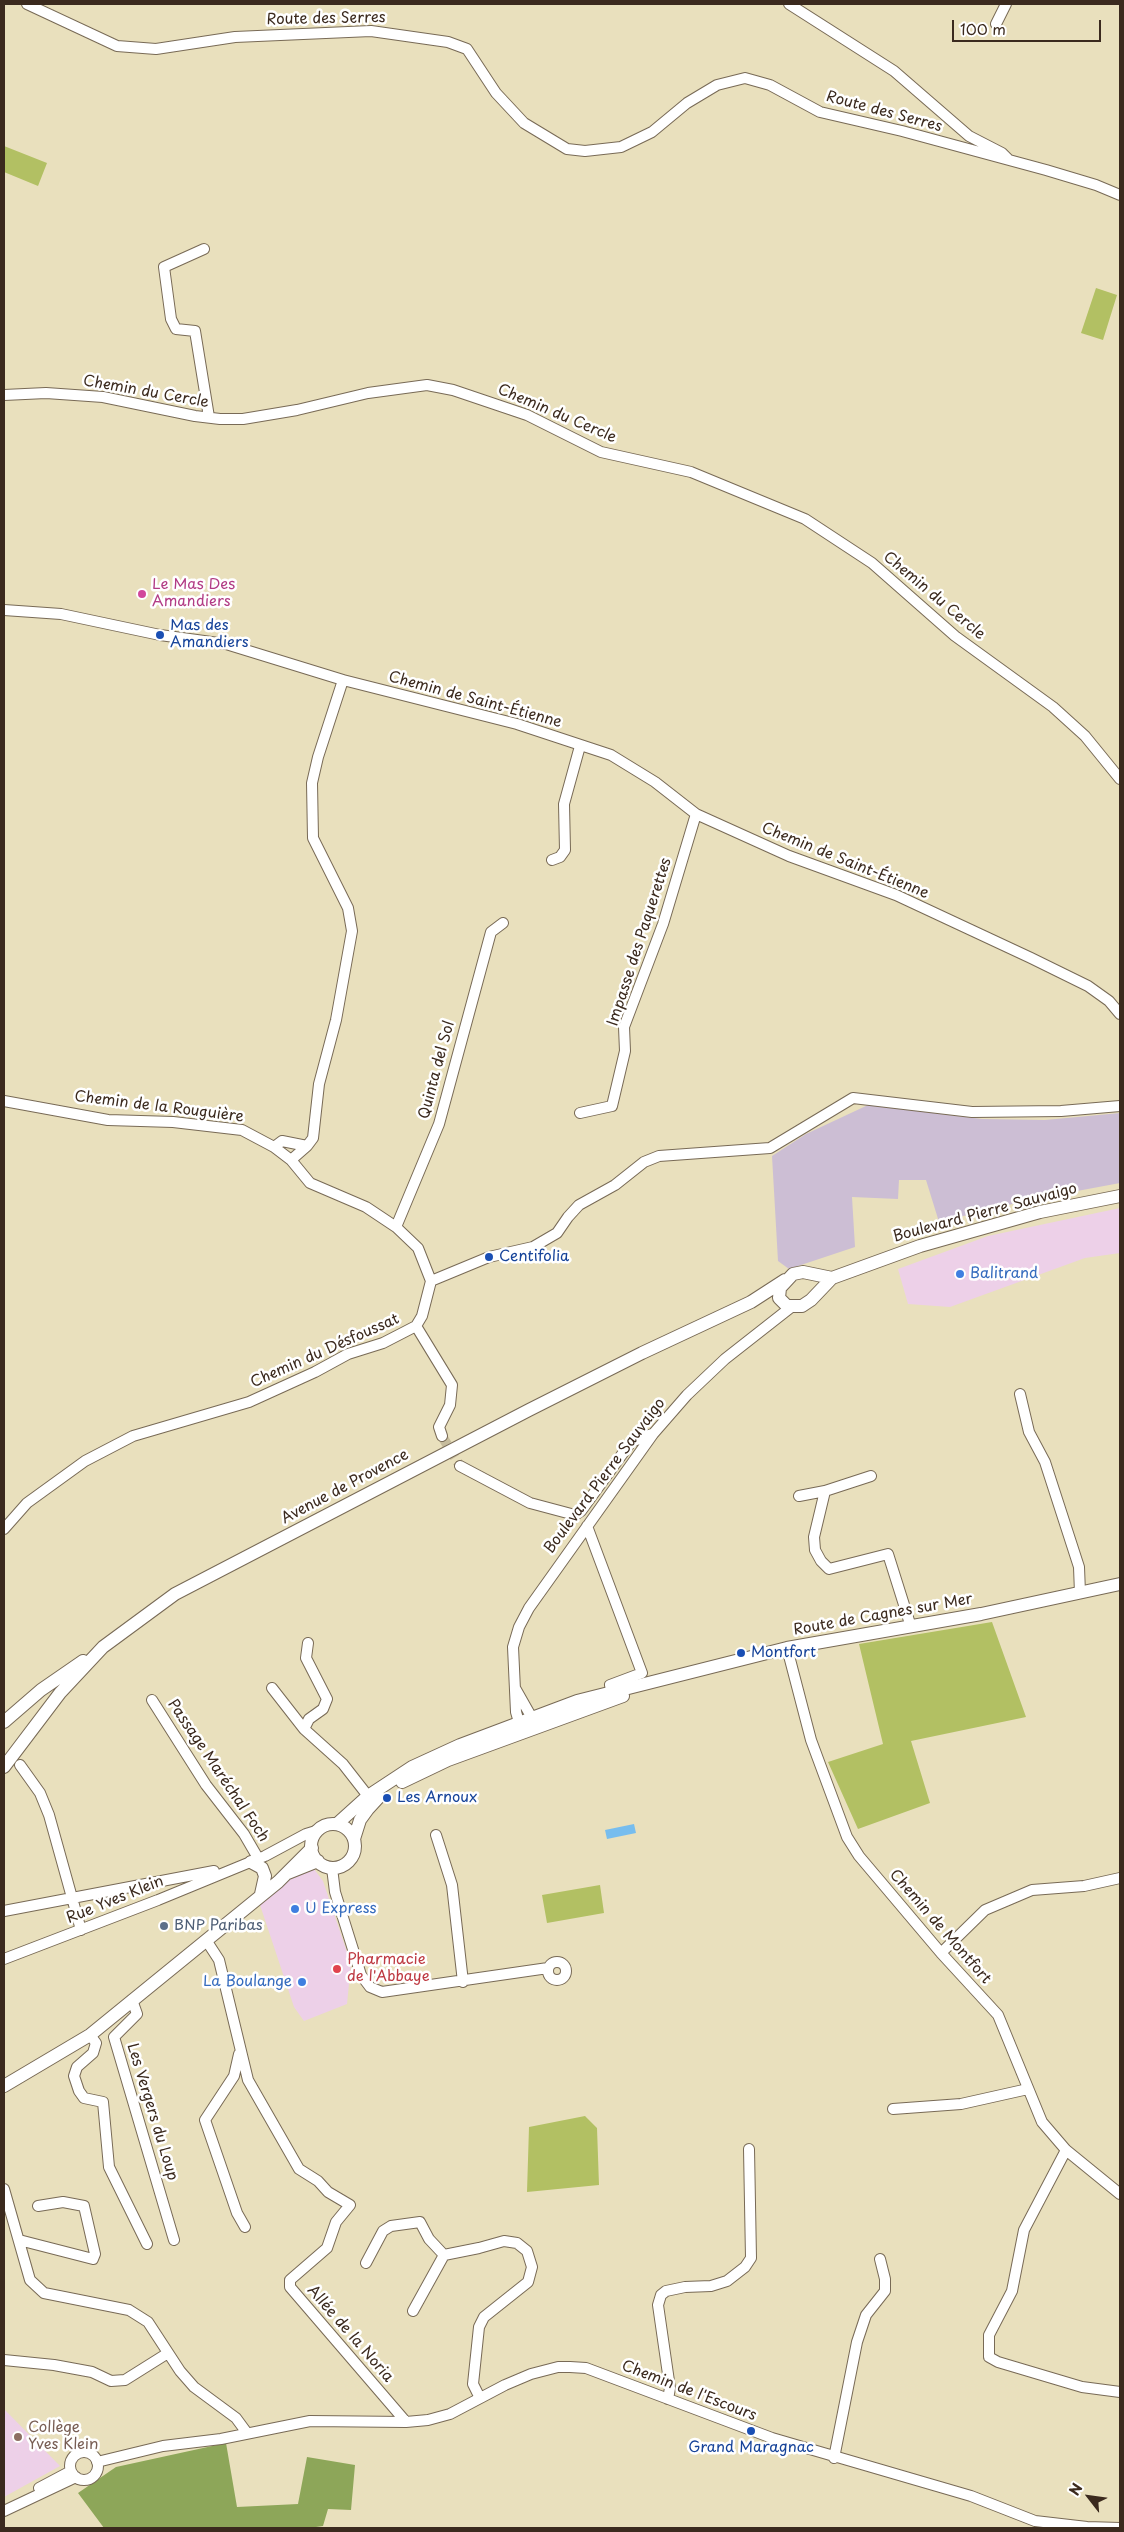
<!DOCTYPE html>
<meta charset="utf-8">
<style>
body{margin:0}
#map{position:relative;width:1124px;height:2532px;overflow:hidden;background:#e9e0bd;font-family:"Playpen Sans",sans-serif}
canvas{display:block}
.frame{position:absolute;inset:0;border:5px solid #3b2a1e;pointer-events:none}
.north{position:absolute;left:1064px;top:2472px;width:50px;height:50px;-webkit-text-stroke:4px #fff;paint-order:stroke;rotate:300deg;font-size:14px;font-weight:700;line-height:20px;text-align:center;color:#3b2a1e}
.north::after{content:'';display:block;margin:auto;width:18px;height:22px;background:#3b2a1e;clip-path:polygon(50% 0,100% 100%,50% 72%,0 100%)}
.scale{position:absolute;left:952px;top:20px;width:149px;height:22px;box-sizing:border-box;border:2px solid #3b2a1e;border-top:0;padding-left:6px;font-size:15px;line-height:18px;white-space:nowrap;color:#3b2a1e;-webkit-text-stroke:4px #fff;paint-order:stroke}
</style>
<div id="map">
<canvas width="1124" height="2532"></canvas>
<div class="frame"></div>
<div class="north">N</div>
<div class="scale">100 m</div>
</div>
<script>
const ctx = document.querySelector('canvas').getContext('2d');
ctx.lineJoin = 'round';
function paint(path, color) {
  ctx.fillStyle = color;
  ctx.fill(path, 'evenodd');
}
function toPath(rows) {
  const path = new Path2D();
  for (const r of rows) {
    if (r.length === 3) {
      path.moveTo(r[0] + r[2], r[1]);
      path.arc(r[0], r[1], r[2], 0, 2 * Math.PI);
      continue;
    }
    path.moveTo(r[0], r[1]);
    for (let i = 2; i < r.length; i += 2) path.lineTo(r[i], r[i + 1]);
  }
  return path;
}
function strokePath(path, color, width, dash) {
  ctx.strokeStyle = color;
  ctx.lineWidth = width;
  ctx.lineCap = dash ? 'butt' : 'round';
  ctx.setLineDash(dash || []);
  ctx.stroke(path);
}
function label(font, color, halo, rows, align = 'center') {
  ctx.font = font + ' "Playpen Sans",sans-serif';
  ctx.lineWidth = 5;
  ctx.setLineDash([]);
  ctx.textBaseline = 'middle';
  ctx.strokeStyle = halo;
  ctx.fillStyle = color;
  for (const [text, x, y, turn = 0] of rows) {
    ctx.save();
    ctx.translate(x, y);
    ctx.rotate((+turn || 0) * Math.PI / 180);
    ctx.textAlign = isNaN(turn) ? turn : align;
    if (halo) ctx.strokeText(text, 0, 0);
    ctx.fillText(text, 0, 0);
    ctx.restore();
  }
}
paint(toPath([
 [1120,1208,1120,1253,1085,1258,950,1307,908,1304,898,1269,988,1236],
 [314,1869,323,1881,351,1964,347,2004,304,2021,294,2007,260,1905,292,1876],
 [4,2409,60,2466,4,2497]
]), '#edd0e8');
paint(toPath([
 [868,1105,982,1119,1045,1120,1120,1113,1120,1183,1029,1200,939,1222,926,1180,899,1180,898,1199,852,1197,855,1247,789,1269,778,1261,772,1156,806,1134]
]), '#ccbed4');
paint(toPath([
 [4,146,47,163,38,186,4,172],
 [1096,288,1117,295,1103,340,1081,333],
 [992,1622,1026,1717,911,1741,930,1803,858,1829,828,1762,883,1744,859,1644],
 [600,1885,604,1913,547,1923,542,1895],
 [585,2116,597,2128,599,2185,527,2192,529,2127]
]), '#b2c063');
paint(toPath([
 [226,2443,237,2507,298,2504,307,2457,355,2465,351,2510,328,2509,323,2526,309,2528,104,2528,78,2493,116,2467]
]), '#8da659');
paint(toPath([
 [634,1824,636,1833,607,1839,605,1830]
]), '#77bdee');
strokePath(toPath([
 [442,1436,460,1466]
]), '#c6bc9d', 10, [10, 5]);
const minor = toPath([
 [27,4,117,46,156,49,235,37,371,31,448,42,467,49,496,93,524,123,567,149,585,151,621,147,652,132,687,103,717,85,745,78,770,85,820,112,902,131,1046,170,1096,185,1120,195],
 [789,4,894,71,969,136,1002,153,1008,159],
 [996,24,1006,4],
 [204,249,164,267,171,319,176,329,195,331,209,417],
 [4,395,46,393,103,397,195,416,220,419,243,419,297,410,368,393,427,385,453,390,527,415,601,452,691,472,805,519,872,563,955,636,1053,707,1085,736,1120,779],
 [4,610,61,614,160,635,226,644,343,680,517,724,611,755,655,782,696,814,789,856,896,895,1031,958,1088,986,1109,1001,1120,1014],
 [552,860,560,857,565,850,564,804,580,746],
 [4,1101,108,1120,173,1122,242,1130,274,1147,291,1160,310,1183,366,1207,396,1227,418,1248,431,1281],
 [580,1113,612,1106,625,1051,624,1027,663,924,696,814],
 [307,1146,313,1138,319,1084,336,1020,352,931,348,908,313,838,312,783,318,757,343,680],
 [274,1147,282,1141,307,1146,291,1160],
 [396,1227,439,1124,491,932,503,923],
 [416,1326,452,1385,450,1405,439,1427,442,1436],
 [1020,1394,1029,1432,1045,1462,1079,1567,1080,1593],
 [460,1466,530,1503,575,1515,581,1511,631,1442,652,1434],
 [871,1476,825,1491,814,1537,815,1550,821,1561,829,1569,888,1554,911,1627],
 [799,1496,825,1491],
 [587,1526,642,1673,610,1685,613,1699],
 [4,1529,27,1503,85,1461,133,1436,249,1402,315,1372,348,1354,383,1343,416,1326,422,1316,431,1281,489,1257,533,1247,557,1233,568,1217,579,1205,615,1185,644,1162,659,1156,770,1148,853,1098,972,1112,1061,1111,1120,1106],
 [787,1648,811,1740,847,1837,859,1856,941,1953,998,2015,1042,2122,1066,2150,1120,2194],
 [272,1688,304,1729,343,1764,368,1796],
 [515,1688,532,1718,528,1723],
 [152,1700,206,1785,244,1834,258,1858],
 [519,1722,516,1712,513,1647,519,1627,529,1608,653,1434,687,1395,725,1359,790,1308],
 [304,1729,309,1719,323,1709,327,1699,306,1658,308,1643],
 [20,1765,40,1793,49,1815,81,1930],
 [436,1835,452,1885,463,1982],
 [332,1868,335,1892,361,1975,370,1987,382,1992,548,1968],
 [4,1911,214,1871],
 [206,1940,219,1960,248,2080,299,2169,318,2181,328,2192,350,2205,336,2222,327,2248,290,2280,290,2287,406,2422],
 [941,1953,985,1910,1032,1890,1084,1886,1120,1878],
 [4,1959,158,1900,265,1856,306,1834,319,1830],
 [557,1971,9],
 [132,2000,137,2014,114,2037,174,2240],
 [90,2035,96,2043,93,2053,77,2067,74,2076,79,2091,84,2098,103,2102,109,2167,147,2244],
 [239,2054,234,2076,205,2120,237,2213,245,2227],
 [893,2109,961,2104,1028,2089],
 [1066,2150,1024,2230,1012,2291,989,2335,989,2357,998,2362,1082,2387,1120,2392],
 [4,2189,30,2280,44,2293,129,2310,148,2322,180,2371,194,2387,236,2418,247,2433],
 [19,2240,93,2259,95,2254,84,2206,63,2202,38,2206],
 [366,2263,383,2231,391,2226,420,2222,429,2239,444,2255,479,2248,504,2241,517,2243,527,2251,532,2267,528,2282,484,2317,479,2327,473,2384,480,2398],
 [413,2311,444,2255],
 [4,2360,54,2365,92,2372,111,2381,125,2380,168,2353],
 [668,2399,670,2388,658,2305,661,2295,666,2291,685,2287,711,2286,727,2281,745,2267,751,2258,749,2149],
 [84,2466,14],
 [834,2458,857,2342,866,2315,885,2291,885,2279,880,2259],
 [97,2462,163,2446,221,2439,310,2421,406,2422,428,2420,450,2414,505,2385,531,2374,558,2367,570,2367,586,2368,772,2438,971,2496,1035,2521,1087,2527,1120,2528],
 [39,2488,71,2471],
 [4,2511,76,2477]
]);
const major = toPath([
 [832,1278,803,1272,793,1274,780,1288,779,1298,787,1306,802,1306,811,1300,832,1278,920,1246,1040,1212,1120,1196],
 [4,1722,41,1690,83,1661],
 [4,1767,60,1693,103,1647,175,1594,529,1410,642,1353,751,1302,785,1280],
 [402,1782,448,1760,623,1696],
 [337,1824,368,1796,412,1767,460,1745,577,1701,787,1648,981,1614,1120,1584],
 [333,1846,22],
 [354,1839,360,1820,368,1809,379,1797],
 [251,1862,262,1868,265,1876,261,1894],
 [288,1873,318,1861],
 [4,2086,90,2035,278,1882,312,1848]
]);
strokePath(minor, '#786a56', 12);
strokePath(major, '#786a56', 14);
strokePath(minor, '#fff', 10);
strokePath(major, '#fff', 12);
for (const [x, y, r, color] of [
 [142,594,5,"#d1479c"],
 [160,635,5,"#1a4fb4"],
 [489,1257,5,"#1a4fb4"],
 [960,1274,5,"#3f7fe0"],
 [741,1653,5,"#1a4fb4"],
 [387,1798,5,"#1a4fb4"],
 [295,1909,5,"#3f7fe0"],
 [164,1926,5,"#5c6f8a"],
 [337,1969,5,"#e0444e"],
 [302,1982,5,"#3f7fe0"],
 [751,2431,5,"#1a4fb4"],
 [18,2437,5,"#8d6e63"]
]) {
  const dot = new Path2D();
  dot.arc(x, y, r, 0, 2 * Math.PI);
  ctx.fillStyle = color;
  ctx.fill(dot);
  strokePath(dot, '#fff', 2);
}
label('15px', '#3b2a1e', '#fff', [
 ["Route des Serres",326,19,-1],
 ["Route des Serres",884,112,15],
 ["Chemin du Cercle",146,392,10],
 ["Chemin du Cercle",557,414,23],
 ["Chemin du Cercle",934,596,40],
 ["Chemin de Saint-Étienne",475,700,15],
 ["Chemin de Saint-Étienne",845,861,22],
 ["Impasse des Paquerettes",640,942,-72],
 ["Quinta del Sol",437,1070,-75],
 ["Chemin de la Rouguière",159,1107,7],
 ["Boulevard Pierre Sauvaigo",985,1213,-15],
 ["Chemin du Désfoussat",325,1351,-24],
 ["Boulevard Pierre Sauvaigo",605,1476,-53],
 ["Avenue de Provence",345,1487,-28],
 ["Route de Cagnes sur Mer",883,1615,-10],
 ["Passage Maréchal Foch",218,1771,56],
 ["Rue Yves Klein",115,1900,-22],
 ["Chemin de Montfort",940,1927,49],
 ["Les Vergers du Loup",152,2112,73],
 ["Allée de la Noria",350,2334,49],
 ["Chemin de l'Escours",689,2391,21]
]);
label('15px', '#b23c85', '#fff', [
 ["Le Mas Des",152,585],
 ["Amandiers",152,602]
], 'left');
label('15px', '#164399', '#fff', [
 ["Mas des",170,626],
 ["Amandiers",170,643],
 ["Centifolia",499,1257],
 ["Montfort",751,1653],
 ["Les Arnoux",397,1798],
 ["Grand Maragnac",751,2448,"center"]
], 'left');
label('15px', '#366cbe', '#fff', [
 ["Balitrand",970,1274],
 ["U Express",305,1909],
 ["La Boulange",292,1982,"right"]
], 'left');
label('15px', '#4e5e75', '#fff', [
 ["BNP Paribas",174,1926]
], 'left');
label('15px', '#be3a42', '#fff', [
 ["Pharmacie",347,1960],
 ["de l'Abbaye",347,1977]
], 'left');
label('15px', '#785e54', '#fff', [
 ["Collège",28,2428],
 ["Yves Klein",28,2445]
], 'left');
</script>
